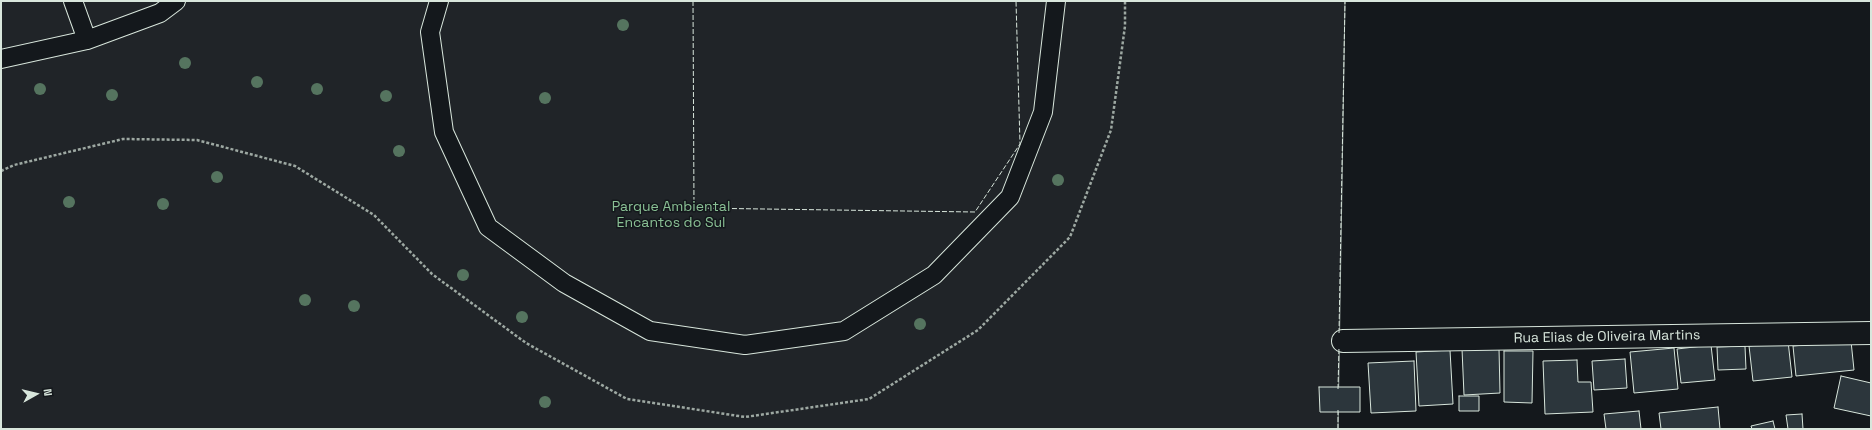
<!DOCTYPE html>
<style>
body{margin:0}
#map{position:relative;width:1872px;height:430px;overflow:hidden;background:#14181c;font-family:"Space Grotesk",sans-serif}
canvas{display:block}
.frame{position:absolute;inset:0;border:2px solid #d8e6dc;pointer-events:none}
.north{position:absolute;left:16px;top:374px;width:40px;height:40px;-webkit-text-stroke:3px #14181c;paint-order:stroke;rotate:82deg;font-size:11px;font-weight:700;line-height:16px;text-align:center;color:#d8e6dc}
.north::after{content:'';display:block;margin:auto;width:14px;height:18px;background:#d8e6dc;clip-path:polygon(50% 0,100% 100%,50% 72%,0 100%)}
</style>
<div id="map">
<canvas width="1872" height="430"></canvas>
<div class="frame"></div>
<div class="north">N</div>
</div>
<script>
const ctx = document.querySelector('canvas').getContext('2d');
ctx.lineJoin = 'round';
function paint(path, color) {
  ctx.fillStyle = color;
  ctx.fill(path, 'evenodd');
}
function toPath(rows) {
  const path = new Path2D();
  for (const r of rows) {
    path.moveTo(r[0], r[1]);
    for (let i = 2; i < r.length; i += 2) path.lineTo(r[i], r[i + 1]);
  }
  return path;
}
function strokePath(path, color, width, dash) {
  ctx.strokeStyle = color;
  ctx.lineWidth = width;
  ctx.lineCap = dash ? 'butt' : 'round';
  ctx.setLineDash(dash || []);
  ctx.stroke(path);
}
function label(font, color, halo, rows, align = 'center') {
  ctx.font = font + ' "Space Grotesk",sans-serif';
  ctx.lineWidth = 3;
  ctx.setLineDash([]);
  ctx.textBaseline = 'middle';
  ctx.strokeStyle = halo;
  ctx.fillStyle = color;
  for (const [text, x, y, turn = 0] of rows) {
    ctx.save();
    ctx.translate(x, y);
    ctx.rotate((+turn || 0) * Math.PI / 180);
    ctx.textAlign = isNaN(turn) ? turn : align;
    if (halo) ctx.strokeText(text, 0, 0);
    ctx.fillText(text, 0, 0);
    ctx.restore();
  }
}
const green = toPath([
 [1,1,1345,1,1338,429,1,429,1,1]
]);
paint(green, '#202428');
strokePath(green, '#939e99', 1);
const building = toPath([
 [1788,341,1792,377,1753,381,1749,346,1788,341],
 [1851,341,1854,370,1796,376,1793,346,1851,341],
 [1711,345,1715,380,1681,383,1677,349,1711,345],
 [1745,346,1746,369,1718,370,1717,347,1745,346],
 [1499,348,1500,393,1464,395,1462,349,1499,348],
 [1674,348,1678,389,1634,393,1630,352,1674,348],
 [1450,350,1453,404,1419,406,1416,352,1450,350],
 [1504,351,1533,351,1532,403,1504,402,1504,351],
 [1625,359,1627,388,1594,390,1592,361,1625,359],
 [1577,360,1578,382,1591,382,1593,412,1545,414,1543,361,1577,360],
 [1414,361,1416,411,1371,413,1368,363,1414,361],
 [1841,376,1871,383,1871,416,1834,408,1841,376],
 [1319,387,1360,387,1360,412,1320,412,1319,387],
 [1459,396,1479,396,1479,411,1459,411,1459,396],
 [1718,407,1720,429,1661,429,1659,413,1718,407],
 [1639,411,1641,429,1606,429,1604,414,1639,411],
 [1802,414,1803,429,1788,429,1786,415,1802,414],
 [1773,421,1775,429,1752,429,1751,426,1773,421]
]);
paint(building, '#2c363c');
strokePath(building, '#d8e6dc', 1);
const pedestrian = toPath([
 [73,1,87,40],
 [439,1,430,32,444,132,488,227,564,283,650,331,745,345,844,331,934,275,1010,197,1043,112,1056,1],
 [1,59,87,40,160,13,176,1]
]);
const minor = toPath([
 [1343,341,1871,333]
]);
strokePath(pedestrian, '#d8e6dc', 20);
strokePath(minor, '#d8e6dc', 24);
strokePath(toPath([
 [1,171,14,165,123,139,197,140,295,166,374,215,432,274,526,343,627,399,745,417,869,399,978,330,1070,237,1111,130,1125,26,1125,1]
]), '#9da8a2', 2.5, [3, 2]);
strokePath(pedestrian, '#14181c', 18);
strokePath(minor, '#14181c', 22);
strokePath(toPath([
 [693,1,694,208,975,212,1020,144,1016,1],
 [1339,333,1345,1],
 [1338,389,1339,347],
 [1338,429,1338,409]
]), '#d8e6dc', 1, [5, 2]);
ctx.fillStyle = '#55745f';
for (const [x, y] of [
 [623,25],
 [185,63],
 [257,82],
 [40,89],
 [317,89],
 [112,95],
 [386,96],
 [545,98],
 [399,151],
 [217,177],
 [1058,180],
 [69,202],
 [163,204],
 [463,275],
 [305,300],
 [354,306],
 [522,317],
 [920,324],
 [545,402]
]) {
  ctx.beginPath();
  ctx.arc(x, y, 6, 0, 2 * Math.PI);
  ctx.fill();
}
label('14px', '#8ac095', '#14181c', [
 ["Parque Ambiental",671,207],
 ["Encantos do Sul",671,223]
]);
label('14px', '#d8e6dc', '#14181c', [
 ["Rua Elias de Oliveira Martins",1607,337,-1]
]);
</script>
